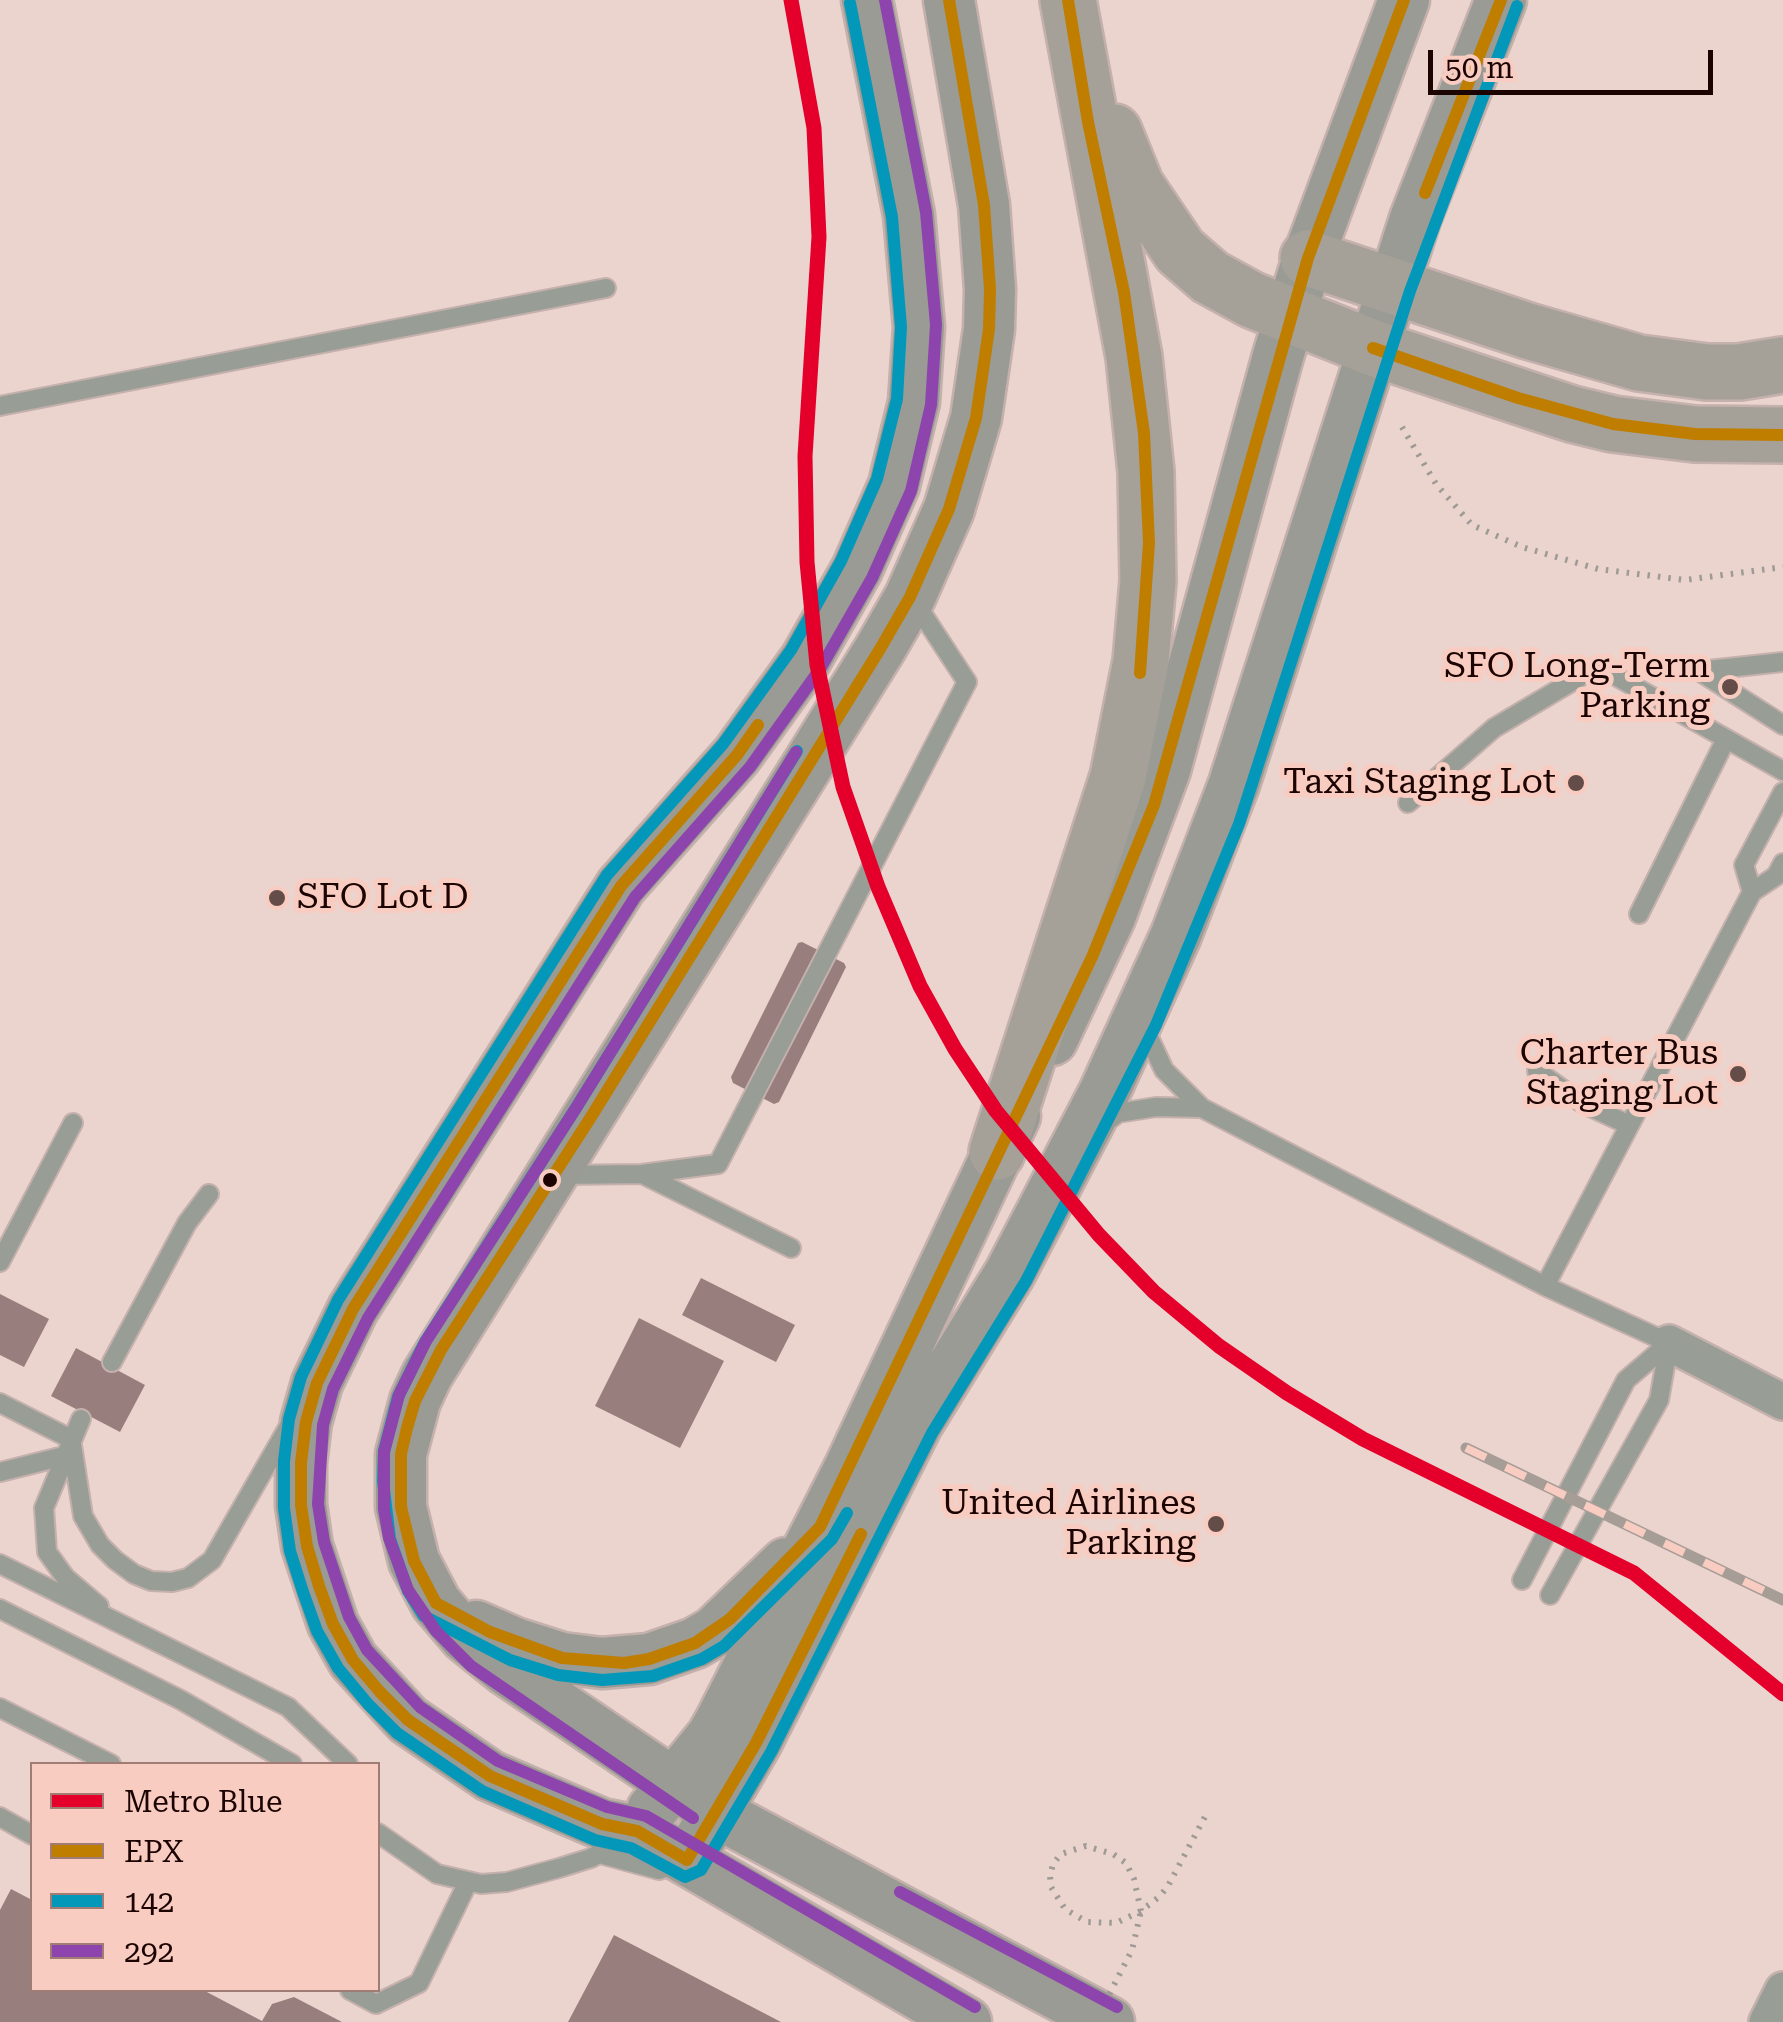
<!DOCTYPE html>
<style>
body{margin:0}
#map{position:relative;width:1783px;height:2022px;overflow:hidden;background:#ecd4ce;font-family:"Roboto Serif",serif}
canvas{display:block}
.legend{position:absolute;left:30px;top:1762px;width:350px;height:230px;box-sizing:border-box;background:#f9ccc1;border:2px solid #a07c75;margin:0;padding:12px 18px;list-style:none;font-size:30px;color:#1b0402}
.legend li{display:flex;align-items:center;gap:20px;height:50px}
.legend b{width:50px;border:2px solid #a07c75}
.scale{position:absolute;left:1428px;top:50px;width:285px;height:45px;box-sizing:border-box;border:5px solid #1b0402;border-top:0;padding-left:12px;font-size:30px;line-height:35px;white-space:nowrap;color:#1b0402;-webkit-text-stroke:8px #f9ccc1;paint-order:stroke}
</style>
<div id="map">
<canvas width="1783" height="2022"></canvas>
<ul class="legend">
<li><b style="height:12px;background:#e4002b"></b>Metro Blue</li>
<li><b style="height:12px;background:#c07e00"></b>EPX</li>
<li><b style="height:12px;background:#0398ba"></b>142</li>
<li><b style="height:12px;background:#8e44ad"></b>292</li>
</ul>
<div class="scale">50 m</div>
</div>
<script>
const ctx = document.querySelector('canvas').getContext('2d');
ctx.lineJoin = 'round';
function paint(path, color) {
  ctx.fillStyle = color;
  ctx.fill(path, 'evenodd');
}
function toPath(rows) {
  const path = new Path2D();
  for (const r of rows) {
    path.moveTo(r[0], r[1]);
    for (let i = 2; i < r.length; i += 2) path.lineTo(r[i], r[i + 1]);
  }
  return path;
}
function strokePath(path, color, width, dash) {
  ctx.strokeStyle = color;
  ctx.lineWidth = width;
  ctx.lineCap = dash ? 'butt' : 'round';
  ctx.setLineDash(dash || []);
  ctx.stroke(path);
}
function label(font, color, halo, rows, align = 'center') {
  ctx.font = font + ' "Roboto Serif",serif';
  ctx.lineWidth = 10;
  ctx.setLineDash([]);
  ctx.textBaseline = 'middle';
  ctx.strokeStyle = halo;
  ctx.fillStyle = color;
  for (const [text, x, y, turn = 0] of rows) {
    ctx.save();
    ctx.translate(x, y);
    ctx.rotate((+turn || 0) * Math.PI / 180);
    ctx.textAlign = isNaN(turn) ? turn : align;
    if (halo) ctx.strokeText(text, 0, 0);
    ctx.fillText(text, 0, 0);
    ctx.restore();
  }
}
paint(toPath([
 [802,942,844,963,846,967,779,1102,774,1104,733,1083,731,1077,798,943],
 [701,1278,795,1325,776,1362,682,1315],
 [0,1294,49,1319,24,1367,0,1355],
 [639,1318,724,1361,680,1448,595,1406],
 [76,1348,145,1385,120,1432,51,1396],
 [11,1889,32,1900,32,1990,203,1990,262,2021,272,2004,294,1997,342,2022,0,2022,0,1910],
 [614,1935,781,2022,568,2022]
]), '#997e7e');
const lane = toPath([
 [0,406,606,288],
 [1783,662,1699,671,1783,725],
 [1408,803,1494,728,1598,666,1783,771],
 [1752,892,1744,865,1783,792],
 [1639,914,1726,739],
 [1144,1027,1164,1070,1202,1108,1545,1286,1669,1343],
 [1537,1071,1582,1103,1629,1125],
 [1106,1122,1118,1113,1156,1107,1202,1108],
 [642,1174,791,1248],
 [559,1175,642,1174,718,1164,967,682,914,601],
 [0,1262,73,1123],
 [1545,1286,1752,892,1776,876,1783,863],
 [112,1362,187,1223,209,1194],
 [0,1403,71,1439,83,1516,100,1545,115,1560,134,1574,151,1581,172,1582,188,1578,212,1560,289,1426],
 [81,1419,44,1508,47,1552,65,1577,99,1606],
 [0,1472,64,1456],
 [0,1564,288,1707,348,1764],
 [1522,1580,1626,1380,1669,1343],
 [1550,1595,1659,1400,1669,1343],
 [0,1609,181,1700,292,1764],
 [0,1708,111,1764],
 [0,1817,32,1835],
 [378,1833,437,1874,481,1884,507,1882,559,1868,591,1858,624,1840],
 [600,1854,659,1870,671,1866],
 [350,1990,376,2004,419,1983,467,1884]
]);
const street = toPath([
 [1669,1343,1783,1402],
 [1767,2022,1783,1990]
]);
const secondary = toPath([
 [867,0,909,215,919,327,914,402,894,485,857,569,806,659,737,755,621,886,353,1309,317,1383,306,1422,301,1463,301,1505,307,1546,333,1624,353,1660,408,1720,490,1776,602,1824,637,1831,966,2022],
 [949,0,984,205,990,289,989,329,976,418,949,509,910,597,880,649,427,1375,415,1401,401,1454,401,1507,414,1561,436,1603,465,1637,506,1670,717,1813,1109,2022],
 [1052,1040,1110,917,1165,770,1278,356,1308,258,1404,0],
 [476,1626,515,1643,562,1658,602,1663,649,1659,695,1643,714,1632,786,1563],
 [652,1810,712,1736,720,1722,850,1467,1015,1116],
 [700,1839,756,1743,917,1424,1010,1273,1104,1093,1176,935,1234,784,1415,219,1501,0]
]);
const highway = toPath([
 [1114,132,1136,186,1180,251,1210,277,1252,300,1373,348,1572,414,1613,424,1695,434,1783,435],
 [1308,258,1528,331,1639,363,1707,372,1739,372,1783,365],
 [997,1152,1118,777,1141,661,1148,581,1146,472,1134,357,1068,0]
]);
strokePath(lane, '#c4b0ac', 22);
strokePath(street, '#c4b0ac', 40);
strokePath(secondary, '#c4b0ac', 55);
strokePath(highway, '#c4b0ac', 60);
strokePath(toPath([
 [1402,427,1436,484,1472,525,1522,547,1598,569,1685,580,1783,567],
 [1141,1911,1134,1879,1126,1863,1113,1854,1086,1846,1061,1854,1053,1864,1050,1876,1051,1887,1065,1909,1087,1922,1116,1923,1139,1912,1150,1904,1160,1896,1168,1886,1208,1811]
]), '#9e9a96', 6, [2.5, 8]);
strokePath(lane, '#989d96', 18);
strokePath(street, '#989d96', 35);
strokePath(secondary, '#9a9b94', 50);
strokePath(highway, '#a5a199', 55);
const rail = toPath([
 [1466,1448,1783,1600]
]);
strokePath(rail, '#a79d97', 11);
strokePath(rail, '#f9ccc1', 8, [22]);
strokePath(toPath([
 [1095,2022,1132,1950,1141,1911]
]), '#9e9a96', 6, [2.5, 8]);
strokePath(toPath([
 [949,0,984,205,990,289,989,329,976,418,949,509,910,597,880,649,591,1117,441,1350,415,1401,407,1428,401,1454,401,1507,414,1561,436,1603,490,1632,562,1658,624,1663,649,1659,695,1643,730,1619,820,1527,1092,957,1154,805,1308,258,1404,0],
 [1068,0,1088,122,1124,292,1144,433,1149,543,1140,673],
 [1425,193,1501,0],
 [1373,348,1518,398,1613,424,1695,434,1783,435],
 [687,1860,637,1831,602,1824,490,1776,408,1720,380,1692,353,1660,333,1624,319,1586,307,1546,301,1505,301,1463,306,1422,317,1383,353,1309,621,886,737,755,758,725],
 [687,1860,756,1743,861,1534]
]), '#c07e00', 12);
strokePath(toPath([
 [850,3,892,217,901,327,897,399,877,479,841,561,791,650,723,744,607,875,338,1300,301,1377,289,1419,284,1461,284,1508,290,1551,303,1592,317,1631,338,1668,368,1704,397,1733,482,1791,595,1840,631,1848,685,1877,701,1870,771,1752,932,1433,1026,1281,1156,1025,1239,824,1410,291,1517,6],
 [797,751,576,1108,425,1342,398,1397,384,1451,383,1481,390,1539,408,1591,424,1616,510,1660,558,1675,602,1680,653,1676,702,1659,724,1646,832,1539,847,1513]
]), '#0398ba', 12);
strokePath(toPath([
 [885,0,926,212,936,325,931,405,911,491,872,578,820,669,750,767,635,897,368,1318,333,1389,323,1425,318,1504,324,1542,349,1617,367,1650,420,1707,498,1761,607,1807,646,1816,975,2007],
 [693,1818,471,1666,436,1631,408,1590,389,1538,384,1509,384,1452,399,1395,426,1341,576,1108,796,752],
 [900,1892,1117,2007]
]), '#8e44ad', 12);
strokePath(toPath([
 [791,0,814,128,819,237,805,456,807,562,817,665,843,787,878,887,920,986,955,1049,996,1111,1099,1235,1154,1292,1219,1346,1287,1393,1363,1439,1634,1573,1783,1694]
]), '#e4002b', 15);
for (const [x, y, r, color] of [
 [1730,687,10,"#644d49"],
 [1576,783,10,"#644d49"],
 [277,898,10,"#644d49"],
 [1738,1074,10,"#644d49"],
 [550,1180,9,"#1b0402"],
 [1216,1524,10,"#644d49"]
]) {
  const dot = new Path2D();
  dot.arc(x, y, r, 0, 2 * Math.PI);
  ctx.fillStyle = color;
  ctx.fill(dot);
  strokePath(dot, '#f9ccc1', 4);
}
label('35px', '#1b0402', '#f9ccc1', [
 ["SFO Long-Term",1710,667],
 ["Parking",1710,707],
 ["Taxi Staging Lot",1556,783],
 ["SFO Lot D",297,898,"left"],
 ["Charter Bus",1718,1054],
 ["Staging Lot",1718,1094],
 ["United Airlines",1196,1504],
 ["Parking",1196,1544]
], 'right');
</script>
